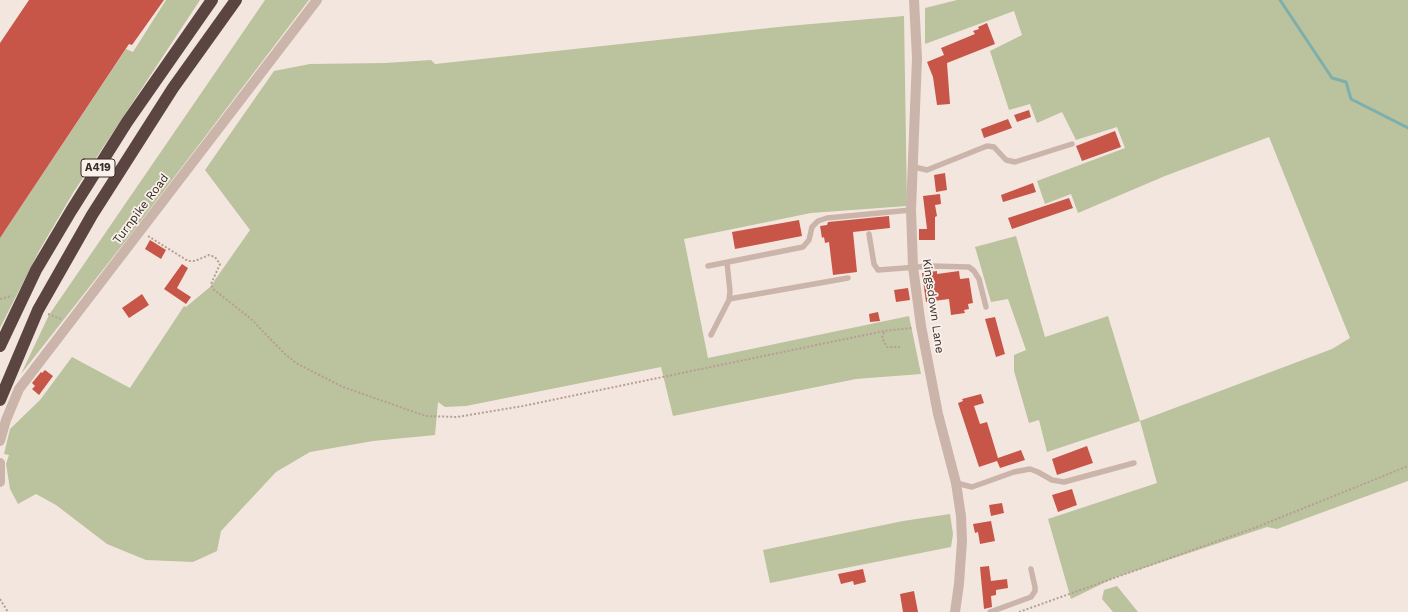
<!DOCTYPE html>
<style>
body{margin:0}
canvas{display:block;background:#f3e6de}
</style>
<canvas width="1408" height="612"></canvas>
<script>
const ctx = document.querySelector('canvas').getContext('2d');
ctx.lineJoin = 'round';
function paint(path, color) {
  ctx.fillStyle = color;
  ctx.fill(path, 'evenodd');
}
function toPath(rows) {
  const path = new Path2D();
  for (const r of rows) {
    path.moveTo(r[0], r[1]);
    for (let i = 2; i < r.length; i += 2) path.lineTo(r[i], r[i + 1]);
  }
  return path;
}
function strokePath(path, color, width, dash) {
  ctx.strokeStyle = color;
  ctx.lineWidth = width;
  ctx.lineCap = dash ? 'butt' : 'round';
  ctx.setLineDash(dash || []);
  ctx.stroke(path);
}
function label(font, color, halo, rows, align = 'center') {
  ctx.font = font + ' "Work Sans",sans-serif';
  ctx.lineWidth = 3.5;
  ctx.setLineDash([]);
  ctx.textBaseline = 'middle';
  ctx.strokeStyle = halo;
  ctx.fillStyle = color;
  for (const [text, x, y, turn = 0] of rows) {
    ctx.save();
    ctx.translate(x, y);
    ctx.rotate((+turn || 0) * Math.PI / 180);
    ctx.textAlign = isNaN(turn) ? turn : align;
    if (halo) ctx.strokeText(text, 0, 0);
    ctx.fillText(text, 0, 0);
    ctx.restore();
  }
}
paint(toPath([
 [166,0,200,0,73,193,39,251,0,328,0,238,126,49,133,52],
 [265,0,309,0,131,234,21,374,49,315],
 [957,0,1408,0,1408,481,1277,529,1267,527,1114,578,1071,599,1048,519,1157,483,1140,421,1047,452,1039,420,1029,423,1014,371,1014,355,1026,350,1008,299,991,302,975,247,1016,236,1045,337,1108,316,1140,421,1332,349,1350,338,1269,137,1165,176,1078,213,1071,194,1045,204,1037,181,1125,148,1117,127,1076,140,1062,112,1037,123,1030,104,1009,110,990,51,1022,35,1014,11,925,44,925,8],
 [904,16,907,206,811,213,684,239,708,358,909,316,921,374,856,379,673,416,661,367,466,406,445,407,438,402,435,435,373,441,310,452,276,472,221,531,217,551,193,562,146,560,107,544,56,505,36,494,18,504,10,489,6,464,9,455,4,454,10,429,40,400,72,357,130,388,184,306,186,307,210,287,250,230,205,170,274,71,310,64,385,63,431,60,435,64,788,26],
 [950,514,953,534,951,547,770,583,763,550,903,521],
 [1117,586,1138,612,1113,612,1102,599,1104,590]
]), '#bbc29e');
strokePath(toPath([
 [1280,0,1332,78,1346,82,1351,99,1408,128]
]), '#7db0ac', 3);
paint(toPath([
 [29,0,164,0,132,45,129,44,0,238,0,43],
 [987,23,995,44,947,63,950,104,937,105,933,77,927,62,944,55,941,48,975,34,973,31,979,29,978,27],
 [1029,110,1031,117,1017,122,1014,115],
 [1008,119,1012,128,984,138,981,129],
 [1115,131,1121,147,1082,161,1076,146],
 [945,173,947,190,936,192,934,175],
 [1033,183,1036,192,1003,202,1001,195],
 [940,194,941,204,935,205,937,216,935,217,935,240,919,240,919,229,927,229,923,196],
 [1069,198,1073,208,1012,229,1008,218],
 [889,216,890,228,853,232,857,272,833,275,829,242,825,243,824,237,822,238,820,226,827,225,828,222],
 [799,220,802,236,735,249,732,232],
 [150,240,166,250,161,259,145,249],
 [182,264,188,268,177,288,191,297,186,304,164,289],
 [937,271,937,274,959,271,960,279,969,278,973,303,968,304,969,309,964,310,965,313,951,315,949,299,926,302,922,273],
 [908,288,910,300,896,302,894,290],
 [142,294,149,305,129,318,122,308],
 [878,312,880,321,870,322,869,314],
 [995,317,1005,354,996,357,985,319],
 [45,370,53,376,39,395,32,389,35,386,32,383,41,372,42,373],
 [981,394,984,403,974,406,980,424,987,422,998,458,1021,450,1025,460,1000,468,997,461,979,467,958,403,963,401,962,399],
 [1087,446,1093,463,1057,475,1052,459],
 [1072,489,1077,505,1058,512,1052,495],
 [1002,503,1004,513,991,516,989,505],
 [991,521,995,541,980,544,978,532,975,533,973,524],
 [989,566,991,581,1007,579,1008,588,996,590,996,595,991,596,992,607,984,609,980,567],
 [863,569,866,582,854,585,853,581,841,584,838,574],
 [914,591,918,612,903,612,900,594]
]), '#c75648');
strokePath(toPath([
 [148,236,188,261,195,261,209,255,215,257,220,264,211,284,213,289,250,318,286,355,296,363,343,387,426,416,457,417,523,406,884,331,912,328],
 [0,299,12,296],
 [48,314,61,319],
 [884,332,882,338,887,347,900,347],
 [0,599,8,612],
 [1019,612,1257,527,1408,466]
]), '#b79e94', 2, [2, 2]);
strokePath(toPath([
 [914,167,927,170,987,146,994,147,1006,160,1015,162,1072,144],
 [869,234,874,264,878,270,931,266,969,267,974,271,979,279,986,307],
 [708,266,803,247,809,240,812,227,818,221,827,218,911,210],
 [729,299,848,278],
 [711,335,729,300,730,291,727,263],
 [956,483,972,487,1014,472,1030,469,1038,472,1052,480,1064,482,1134,463],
 [990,612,1031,597,1035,591,1035,587,1031,569]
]), '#cbb5aa', 5.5);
strokePath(toPath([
 [914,0,917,58,911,210,913,267,921,326,938,414,956,483,961,516,962,541,959,584,955,612],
 [0,441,6,420,19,389,317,0],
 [0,463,0,482]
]), '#cbb5aa', 10);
strokePath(toPath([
 [0,346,36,270,71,211,127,122,212,0],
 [0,400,38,310,92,215,173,88,236,0]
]), '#5a4540', 12);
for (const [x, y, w] of [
 [98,168,34]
]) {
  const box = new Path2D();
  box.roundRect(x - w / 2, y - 9, w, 18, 3);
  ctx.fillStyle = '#faf1eb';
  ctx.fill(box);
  strokePath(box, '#392c29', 1);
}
label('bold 11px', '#392c29', null, [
 ["A419",98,168]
]);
label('12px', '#392c29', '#faf1eb', [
 ["Turnpike Road",141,209,-53],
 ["Kingsdown Lane",933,306,82]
]);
</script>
